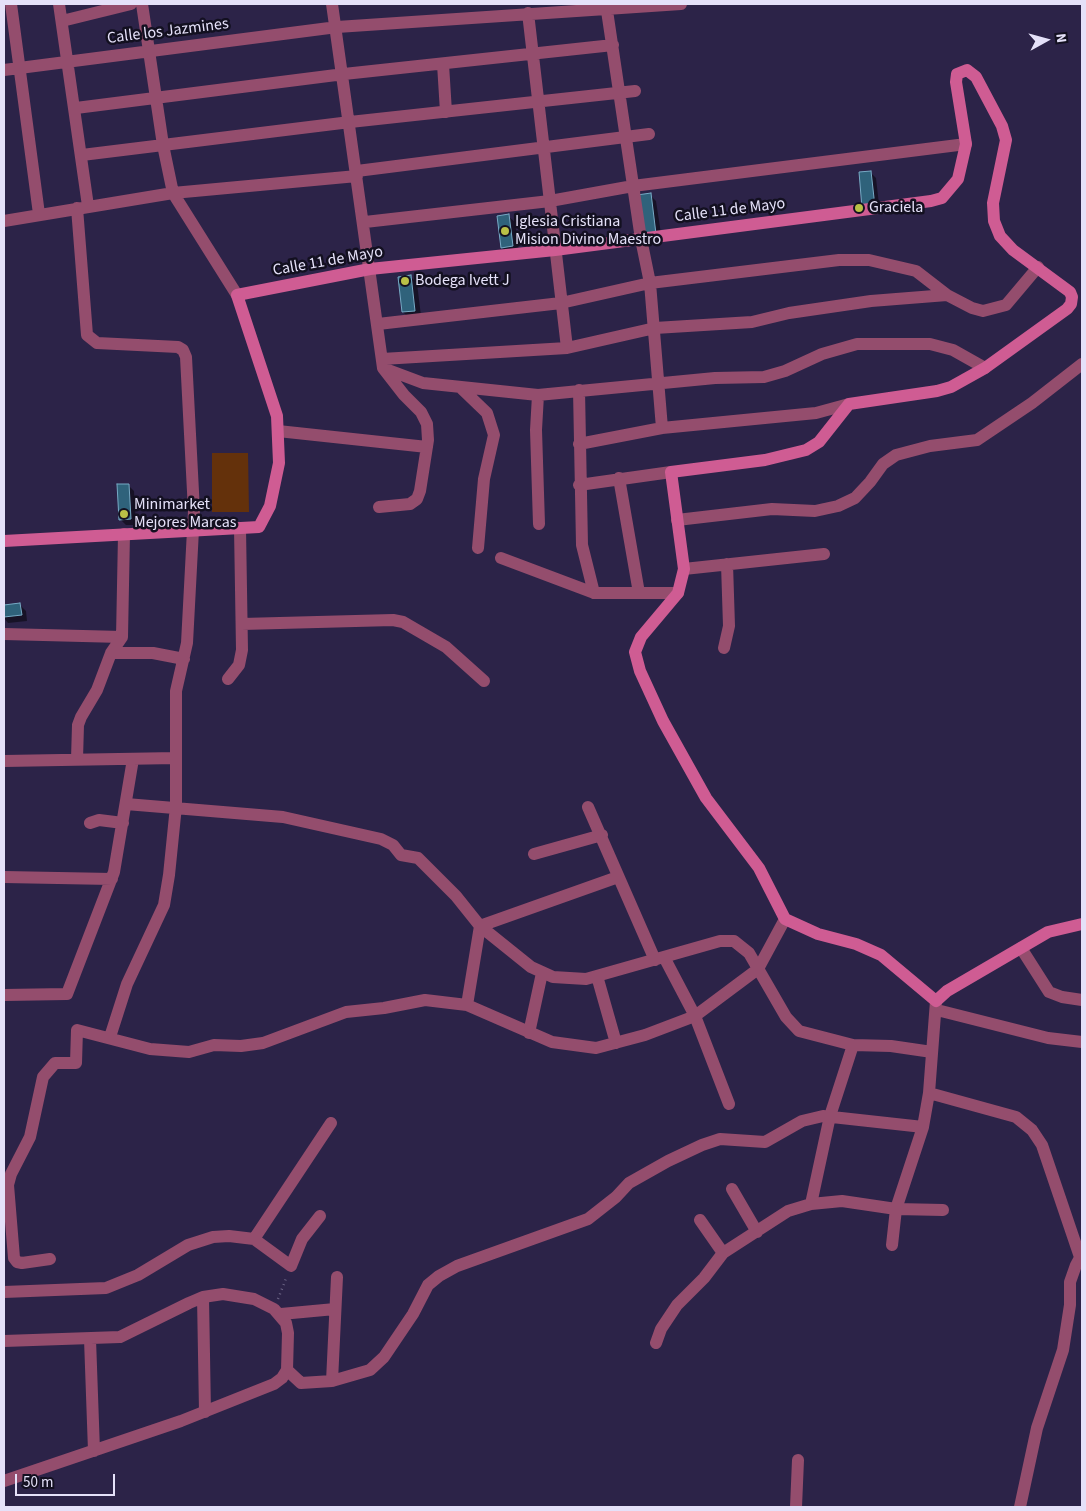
<!DOCTYPE html>
<style>
body{margin:0}
#map{position:relative;width:1086px;height:1511px;overflow:hidden;background:#2c2348;font-family:"Source Sans 3",sans-serif}
canvas{display:block}
.frame{position:absolute;inset:0;border:5px solid #e5e1f9;pointer-events:none}
.north{position:absolute;left:1021px;top:15px;width:50px;height:50px;-webkit-text-stroke:4px #131020;paint-order:stroke;rotate:83deg;font-size:14px;font-weight:700;line-height:20px;text-align:center;color:#e5e1f9}
.north::after{content:'';display:block;margin:auto;width:18px;height:22px;background:#e5e1f9;clip-path:polygon(50% 0,100% 100%,50% 72%,0 100%)}
.scale{position:absolute;left:15px;top:1474px;width:100px;height:22px;box-sizing:border-box;border:2px solid #e5e1f9;border-top:0;padding-left:6px;font-size:15px;line-height:18px;white-space:nowrap;color:#e5e1f9;-webkit-text-stroke:4px #131020;paint-order:stroke}
</style>
<div id="map">
<canvas width="1086" height="1511"></canvas>
<div class="frame"></div>
<div class="north">N</div>
<div class="scale">50 m</div>
</div>
<script>
const ctx = document.querySelector('canvas').getContext('2d');
ctx.lineJoin = 'round';
function paint(path, color) {
  ctx.fillStyle = color;
  ctx.fill(path, 'evenodd');
}
function toPath(rows) {
  const path = new Path2D();
  for (const r of rows) {
    path.moveTo(r[0], r[1]);
    for (let i = 2; i < r.length; i += 2) path.lineTo(r[i], r[i + 1]);
  }
  return path;
}
function strokePath(path, color, width, dash) {
  ctx.strokeStyle = color;
  ctx.lineWidth = width;
  ctx.lineCap = dash ? 'butt' : 'round';
  ctx.setLineDash(dash || []);
  ctx.stroke(path);
}
function label(font, color, halo, rows, align = 'center') {
  ctx.font = font + ' "Source Sans 3",sans-serif';
  ctx.lineWidth = 5;
  ctx.setLineDash([]);
  ctx.textBaseline = 'middle';
  ctx.strokeStyle = halo;
  ctx.fillStyle = color;
  for (const [text, x, y, turn = 0] of rows) {
    ctx.save();
    ctx.translate(x, y);
    ctx.rotate((+turn || 0) * Math.PI / 180);
    ctx.textAlign = isNaN(turn) ? turn : align;
    if (halo) ctx.strokeText(text, 0, 0);
    ctx.fillText(text, 0, 0);
    ctx.restore();
  }
}
paint(toPath([
 [212,453,248,453,249,512,212,512]
]), '#64310b');
paint(toPath([
 [870,172,876,178,880,213,870,214],
 [650,195,656,201,662,240,650,242],
 [508,216,515,222,519,252,509,254,503,248],
 [411,277,417,283,421,316,409,318,403,312],
 [128,485,134,491,136,525,126,525,120,519],
 [4,497,5,527,4,527],
 [20,605,26,611,27,621,8,623,4,618,4,606]
]), '#0007');
const building = toPath([
 [871,171,875,207,862,208,859,172,871,171],
 [651,193,656,234,643,236,637,195,651,193],
 [509,214,513,246,501,248,497,216,509,214],
 [411,275,415,311,402,312,398,277,411,275],
 [117,484,129,484,131,519,119,520,117,484],
 [20,603,22,615,4,617,4,605,20,603]
]);
paint(building, '#2f627b');
strokePath(building, '#77aac5', 1);
strokePath(toPath([
 [278,1299,287,1276]
]), '#6a6384', 2.5, [1, 4]);
strokePath(toPath([
 [11,4,39,214],
 [59,4,88,206],
 [142,4,163,145,173,193,237,295],
 [332,4,383,368,404,395,421,412,427,424,428,440,420,491,417,499,410,504,379,507],
 [606,4,641,239,650,283,662,428],
 [528,13,567,348],
 [62,21,131,4],
 [443,64,446,112],
 [4,70,337,27,681,4],
 [76,108,344,74,613,45],
 [82,155,350,122,635,91],
 [357,171,649,134],
 [77,208,87,335,97,343,178,347,183,350,186,357,194,511,187,643,176,691,176,806,169,875,164,905,127,984,110,1037],
 [4,221,173,193,357,176],
 [365,222,550,201,633,186,966,144],
 [378,324,561,303,650,283,839,260,869,260,916,271,947,295,972,308,983,311,1006,305,1038,267],
 [382,359,567,348,655,328,752,322,789,313,871,301,947,295],
 [383,368,423,383,538,395,715,378,764,377,785,371,822,354,857,344,930,344,953,350,985,368],
 [461,388,487,413,494,435,484,479,478,548],
 [579,390,582,545,594,593],
 [538,395,536,430,539,524],
 [278,431,427,447],
 [579,444,662,428,816,413,849,404],
 [619,478,639,593],
 [579,485,671,472],
 [677,520,772,509,815,511,838,506,855,498,870,482,883,464,896,455,930,446,977,440,1032,403,1082,364],
 [501,558,594,593,678,593],
 [684,569,824,554],
 [242,624,393,620,403,622,446,647,484,681],
 [4,634,122,637,124,534],
 [724,648,729,626,727,564],
 [111,653,153,653,184,659],
 [228,679,239,665,242,650,240,528],
 [77,759,78,725,81,717,97,690,111,653,122,637],
 [4,761,176,758],
 [126,804,283,817,381,839,393,845,401,855,418,858,456,896,480,926,531,967,553,977,586,979,720,941,734,941,749,953,786,1017,799,1031,853,1045,891,1046,932,1052],
 [588,807,655,960],
 [90,823,99,820,123,823],
 [534,854,602,835],
 [4,877,112,879],
 [480,926,618,877],
 [1021,948,1049,992,1062,997,1082,1000],
 [664,957,695,1016,729,1104],
 [597,976,616,1043],
 [4,995,67,994,114,872,133,759],
 [467,1005,480,926],
 [937,1010,1048,1038,1082,1042],
 [529,1033,542,973],
 [929,1093,1016,1117,1032,1130,1042,1145,1080,1257],
 [732,1189,757,1232],
 [811,1204,830,1116,853,1045],
 [700,1220,723,1253],
 [254,1239,331,1123],
 [892,1245,896,1209,923,1127,929,1093,936,1001],
 [50,1259,22,1263,17,1262,14,1258,8,1185,11,1174,30,1137,43,1077,55,1063,76,1063,77,1030,150,1049,189,1052,214,1045,241,1046,263,1043,346,1012,384,1008,425,1000,467,1005,552,1042,596,1048,645,1035,695,1016,758,969,785,919],
 [4,1292,106,1288,138,1275,188,1245,213,1237,229,1236,254,1239,291,1266,302,1239,320,1216],
 [203,1297,205,1412],
 [281,1314,335,1309],
 [90,1339,94,1451],
 [4,1341,120,1337,189,1303,203,1297,223,1294,254,1299,274,1309,286,1323,288,1333,287,1370,282,1378,274,1384,181,1421,4,1481],
 [656,1343,661,1329,677,1305,704,1278,723,1253,788,1211,811,1204,842,1201,896,1209,943,1210],
 [287,1370,301,1383,332,1381,370,1370,384,1357,413,1314,428,1285,439,1276,457,1266,588,1219,616,1197,629,1183,668,1161,702,1145,720,1139,765,1142,802,1121,823,1116,923,1127],
 [332,1381,337,1277],
 [796,1507,798,1460],
 [1020,1507,1037,1428,1063,1350,1070,1305,1070,1282,1076,1265,1082,1254]
]), '#944d6d', 12);
strokePath(toPath([
 [4,541,259,527,270,506,279,463,277,416,237,295,370,269,555,250,931,201,942,198,958,179,966,144,956,82,957,74,967,70,976,77,1002,126,1006,140,993,203,994,221,1000,236,1013,250,1070,292,1072,297,1071,304,1067,309,985,368,951,387,937,391,849,404,819,442,806,450,765,460,671,472,684,569,678,593,641,637,635,652,640,671,663,721,706,798,759,868,785,919,818,934,856,944,881,955,936,1001,947,991,1048,932,1082,924]
]), '#cf5c93', 12);
for (const [x, y, r, color] of [
 [859,208,5,"#b9c046"],
 [505,231,5,"#b9c046"],
 [405,281,5,"#b9c046"],
 [124,514,5,"#b9c046"]
]) {
  const dot = new Path2D();
  dot.arc(x, y, r, 0, 2 * Math.PI);
  ctx.fillStyle = color;
  ctx.fill(dot);
  strokePath(dot, '#131020', 2);
}
label('16px', '#e5e1f9', '#131020', [
 ["Calle los Jazmines",168,32,-7],
 ["Calle 11 de Mayo",730,211,-7],
 ["Calle 11 de Mayo",328,262,-10]
]);
label('16px', '#e5e1f9', '#131020', [
 ["Graciela",869,208],
 ["Iglesia Cristiana",515,222],
 ["Mision Divino Maestro",515,240],
 ["Bodega Ivett J",415,281],
 ["Minimarket",134,505],
 ["Mejores Marcas",134,523]
], 'left');
</script>
